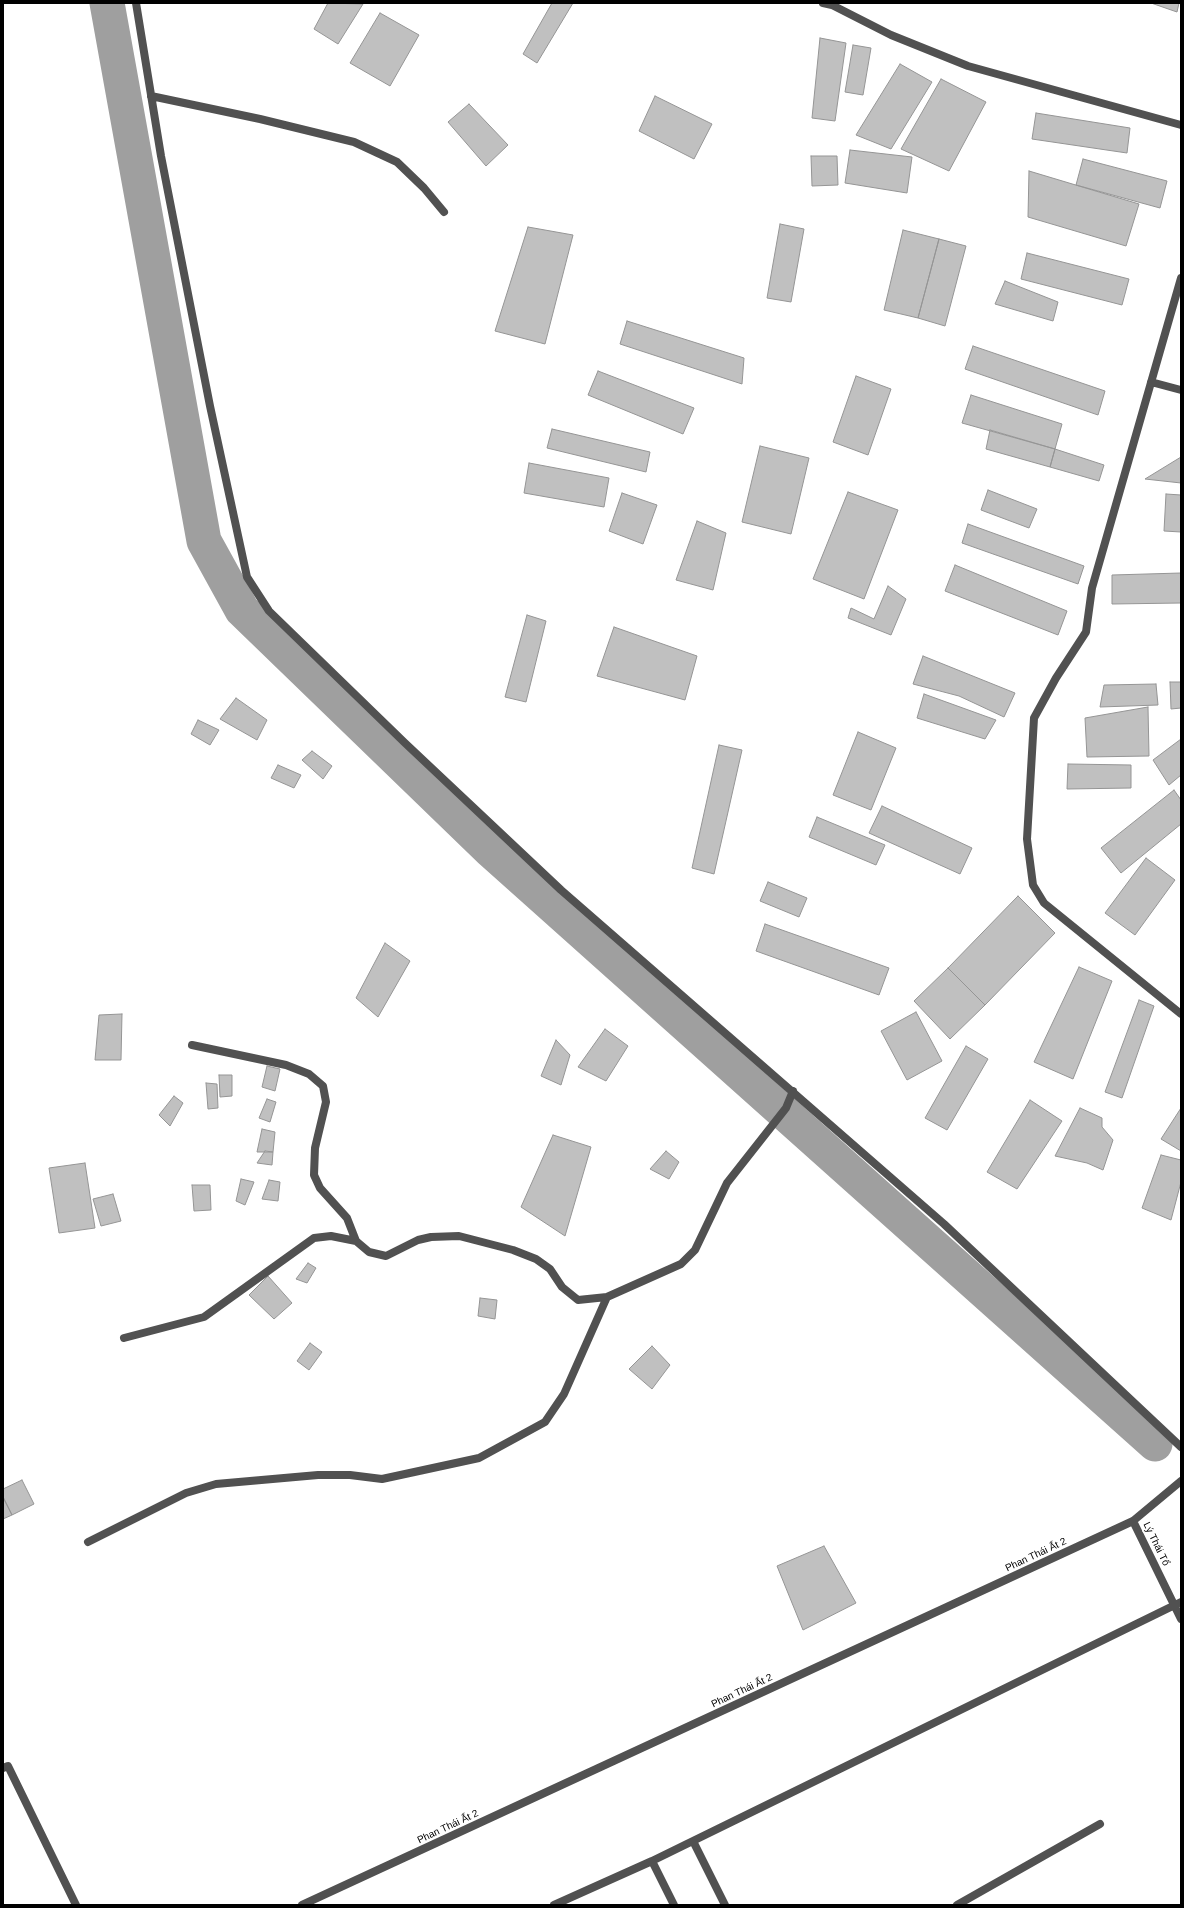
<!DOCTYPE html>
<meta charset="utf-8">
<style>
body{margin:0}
#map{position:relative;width:1184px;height:1908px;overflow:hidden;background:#fff;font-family:Helvetica,sans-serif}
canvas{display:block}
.frame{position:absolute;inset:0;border:4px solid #000;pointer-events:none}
</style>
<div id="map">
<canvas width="1184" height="1908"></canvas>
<div class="frame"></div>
</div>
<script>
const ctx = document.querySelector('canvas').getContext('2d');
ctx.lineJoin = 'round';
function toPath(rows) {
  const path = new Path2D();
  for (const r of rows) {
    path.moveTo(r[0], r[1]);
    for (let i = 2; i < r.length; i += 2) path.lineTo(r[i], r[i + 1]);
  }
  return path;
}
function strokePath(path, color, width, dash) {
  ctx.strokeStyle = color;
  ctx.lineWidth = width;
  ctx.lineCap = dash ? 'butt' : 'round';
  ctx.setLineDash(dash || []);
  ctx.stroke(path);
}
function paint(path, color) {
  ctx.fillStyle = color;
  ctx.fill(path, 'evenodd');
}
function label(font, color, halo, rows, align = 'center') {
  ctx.font = font + ' Helvetica,sans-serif';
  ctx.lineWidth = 3.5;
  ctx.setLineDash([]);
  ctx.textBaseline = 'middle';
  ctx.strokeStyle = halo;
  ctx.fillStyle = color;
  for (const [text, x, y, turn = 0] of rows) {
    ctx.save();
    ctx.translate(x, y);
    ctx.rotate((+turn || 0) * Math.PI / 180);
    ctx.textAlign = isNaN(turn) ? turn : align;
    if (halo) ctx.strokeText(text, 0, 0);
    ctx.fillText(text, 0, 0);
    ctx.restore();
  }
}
strokePath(toPath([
 [107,3,204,541,242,610,490,850,1155,1444]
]), '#9f9f9f', 35);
const building = toPath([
 [328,3,363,4,338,44,314,29,328,3],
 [552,3,573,3,537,63,523,54,552,3],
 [1151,3,1179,3,1177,12,1151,3],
 [380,13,419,35,390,86,350,63,380,13],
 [820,38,846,43,835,121,812,118,820,38],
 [853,45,871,48,863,95,845,92,853,45],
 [900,64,932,82,891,149,856,135,900,64],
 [941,79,986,102,949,171,901,149,941,79],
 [655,96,712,124,694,159,639,131,655,96],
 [469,104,508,145,486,166,448,122,469,104],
 [1036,113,1130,128,1127,153,1032,139,1036,113],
 [850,150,912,157,907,193,845,183,850,150],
 [811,156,837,156,838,185,812,186,811,156],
 [1083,159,1167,181,1160,208,1076,185,1083,159],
 [1029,171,1139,204,1126,246,1028,217,1029,171],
 [780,224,804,229,791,302,767,298,780,224],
 [528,227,573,235,545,344,495,331,528,227],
 [903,230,939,239,918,318,884,310,903,230],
 [939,239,966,246,945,326,918,318,939,239],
 [1027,253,1129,279,1122,305,1021,279,1027,253],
 [1005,281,1058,302,1053,321,995,304,1005,281],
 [627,321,744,358,742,384,620,344,627,321],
 [973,346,1105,391,1098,415,965,369,973,346],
 [598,371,694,408,683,434,588,395,598,371],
 [856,376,891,389,868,455,833,442,856,376],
 [971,395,1062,424,1055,449,962,423,971,395],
 [552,429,650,452,646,472,547,448,552,429],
 [990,430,1055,449,1050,467,986,449,990,430],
 [760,446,809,458,791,534,742,522,760,446],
 [1055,449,1104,465,1099,481,1050,467,1055,449],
 [1181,457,1181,483,1145,479,1181,457],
 [529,463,609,478,604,507,524,493,529,463],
 [988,490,1037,509,1029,528,981,510,988,490],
 [848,492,898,510,864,599,813,579,848,492],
 [622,493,657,505,643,544,609,531,622,493],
 [1166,494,1181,495,1181,532,1164,531,1166,494],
 [697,521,726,533,713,590,676,580,697,521],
 [968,524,1084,566,1078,584,962,543,968,524],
 [955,565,1067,611,1058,635,945,591,955,565],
 [1181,573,1181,603,1112,604,1112,575,1181,573],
 [888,586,906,599,891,635,848,618,851,608,874,619,888,586],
 [527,615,546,621,526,702,505,697,527,615],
 [614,627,697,656,685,700,597,676,614,627],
 [923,656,1015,693,1004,717,959,696,913,684,923,656],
 [1170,682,1181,682,1181,708,1171,709,1170,682],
 [1156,684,1158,705,1100,707,1104,685,1156,684],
 [924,694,996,720,985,739,917,718,924,694],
 [236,698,267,720,257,740,220,719,236,698],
 [1148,707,1149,756,1087,757,1085,718,1148,707],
 [198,720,219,730,210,745,191,734,198,720],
 [858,732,896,748,871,810,833,795,858,732],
 [1181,739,1181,775,1169,785,1153,760,1181,739],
 [719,745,742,750,714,874,692,868,719,745],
 [312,751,332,766,323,779,302,760,312,751],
 [1068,764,1131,765,1131,788,1067,789,1068,764],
 [278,765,301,775,294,788,271,778,278,765],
 [1174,790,1181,800,1181,824,1121,873,1101,848,1174,790],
 [882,806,972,848,960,874,869,833,882,806],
 [817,817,885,845,876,865,809,837,817,817],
 [1146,858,1175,880,1135,935,1105,913,1146,858],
 [768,882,807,898,799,917,760,901,768,882],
 [1018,896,1055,933,985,1005,948,968,1018,896],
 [765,924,889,968,879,995,756,951,765,924],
 [385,943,410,961,378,1017,356,998,385,943],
 [1079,967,1112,981,1073,1079,1034,1062,1079,967],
 [948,968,985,1005,950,1039,914,1001,948,968],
 [1139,1000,1154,1006,1122,1098,1105,1092,1139,1000],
 [916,1012,942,1061,907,1080,881,1031,916,1012],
 [122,1014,121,1060,95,1060,99,1015,122,1014],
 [605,1029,628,1046,606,1081,578,1067,605,1029],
 [556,1040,570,1055,561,1085,541,1076,556,1040],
 [966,1046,988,1059,947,1130,925,1118,966,1046],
 [267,1066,280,1069,275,1091,262,1087,267,1066],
 [219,1075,232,1075,232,1096,220,1097,219,1075],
 [206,1083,217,1084,218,1108,208,1109,206,1083],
 [174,1096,183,1103,170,1126,159,1115,174,1096],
 [267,1099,276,1102,270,1122,259,1118,267,1099],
 [1030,1100,1062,1121,1017,1189,987,1172,1030,1100],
 [1080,1108,1102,1118,1102,1127,1113,1140,1103,1170,1087,1163,1055,1156,1080,1108],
 [1181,1108,1181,1151,1161,1139,1181,1108],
 [262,1129,275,1132,273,1152,257,1152,262,1129],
 [553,1135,591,1147,565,1236,521,1207,553,1135],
 [265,1151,273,1152,272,1165,257,1163,265,1151],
 [666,1151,679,1162,669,1179,650,1169,666,1151],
 [1161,1155,1181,1160,1181,1182,1171,1220,1142,1208,1161,1155],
 [85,1163,95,1228,59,1233,49,1168,85,1163],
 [241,1179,254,1182,245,1205,236,1201,241,1179],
 [269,1180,280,1182,278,1201,262,1199,269,1180],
 [192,1185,210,1185,211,1210,194,1211,192,1185],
 [113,1194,121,1221,101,1226,93,1199,113,1194],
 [308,1263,316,1268,307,1283,296,1279,308,1263],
 [268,1276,292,1303,274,1319,249,1295,268,1276],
 [480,1298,497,1300,495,1319,478,1316,480,1298],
 [310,1343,322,1352,309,1370,297,1361,310,1343],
 [652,1346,670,1365,652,1389,629,1369,652,1346],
 [22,1480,34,1504,12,1515,3,1497,3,1489,22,1480],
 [3,1497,12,1515,3,1519,3,1497],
 [824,1546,856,1603,803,1630,777,1566,824,1546]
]);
paint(building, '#c0c0c0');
strokePath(building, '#959595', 1);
strokePath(toPath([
 [136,3,161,156,210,406,247,577,269,611,405,743,561,890,944,1224,1181,1447],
 [823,3,832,5,891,35,968,66,1181,125],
 [151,96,260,119,354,142,397,162,424,188,444,212],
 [1181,278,1092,588,1086,632,1056,678,1034,718,1027,839,1033,885,1044,903,1181,1014],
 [1151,382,1181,390],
 [192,1045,286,1065,309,1074,323,1086,326,1102,315,1148,314,1175,320,1188,347,1218,356,1241,369,1252,386,1256,418,1240,431,1237,459,1236,513,1250,536,1259,550,1269,562,1287,578,1300,607,1297,681,1264,695,1250,727,1183,786,1108,793,1091],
 [124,1338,204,1317,314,1238,331,1236,356,1241],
 [1133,1521,1181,1619],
 [88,1542,186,1493,216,1484,318,1475,350,1475,382,1479,479,1458,545,1422,564,1394,607,1297],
 [3,1768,8,1766,76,1905],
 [693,1841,725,1905],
 [652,1861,674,1905],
 [302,1905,1133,1521,1181,1481],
 [554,1905,652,1861,1181,1602],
 [957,1905,1100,1824]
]), '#515151', 8);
label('10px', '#000', '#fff', [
 ["Lý Thái Tổ",1156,1544,64],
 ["Phan Thái Ất 2",1036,1555,-25],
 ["Phan Thái Ất 2",742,1691,-25],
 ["Phan Thái Ất 2",448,1827,-25]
]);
</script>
